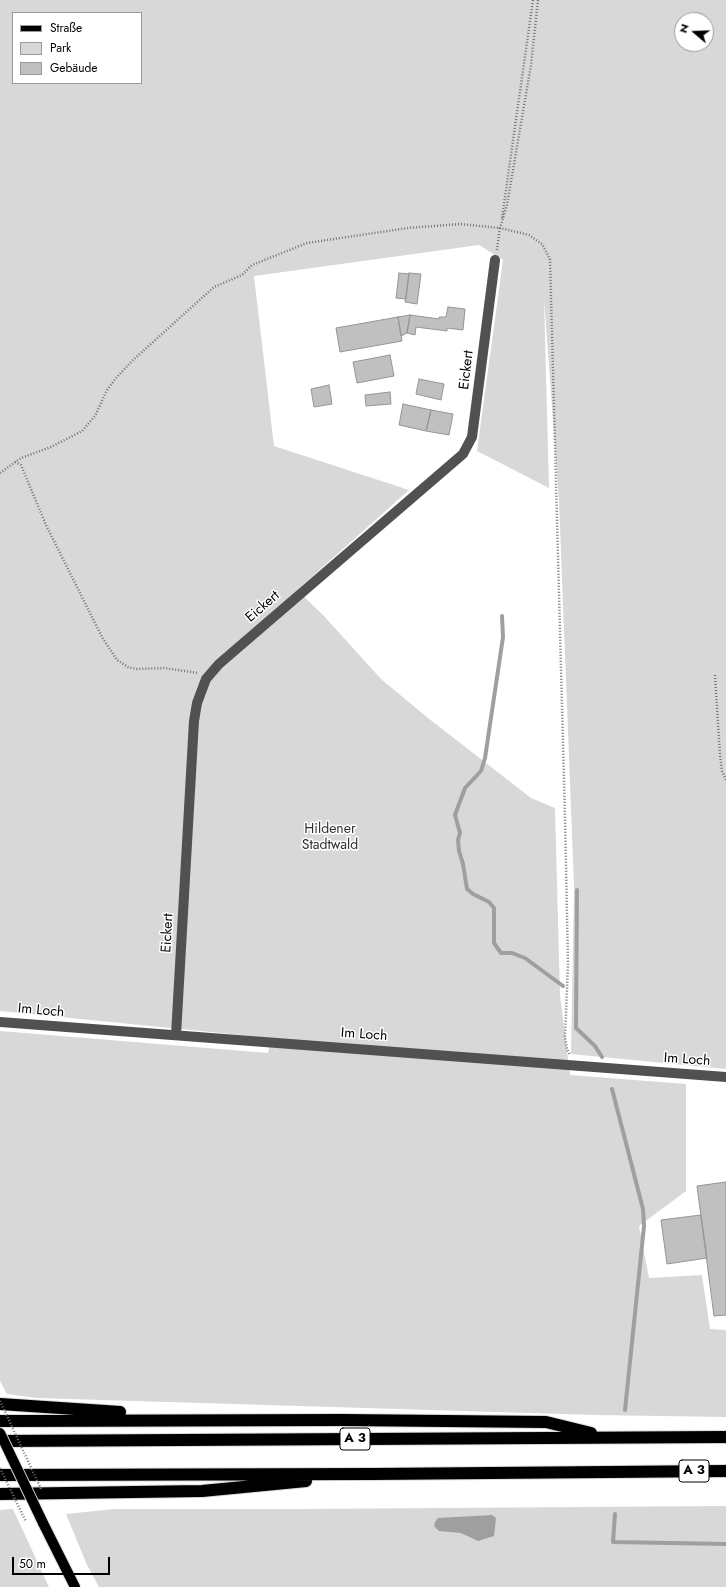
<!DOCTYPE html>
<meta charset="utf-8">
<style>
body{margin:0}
#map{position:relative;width:726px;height:1587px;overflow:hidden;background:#fff;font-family:Jost,sans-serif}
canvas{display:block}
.legend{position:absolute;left:12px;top:12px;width:130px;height:72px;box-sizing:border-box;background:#fff;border:1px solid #999;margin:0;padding:5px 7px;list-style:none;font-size:12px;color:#000}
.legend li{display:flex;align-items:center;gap:8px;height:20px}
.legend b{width:20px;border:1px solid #999}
.north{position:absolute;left:674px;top:12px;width:40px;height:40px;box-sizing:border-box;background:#fff;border:1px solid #999;border-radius:50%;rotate:289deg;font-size:11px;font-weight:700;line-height:16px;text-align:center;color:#000}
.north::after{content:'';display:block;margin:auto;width:14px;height:18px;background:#000;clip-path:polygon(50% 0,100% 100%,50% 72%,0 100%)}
.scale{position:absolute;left:12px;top:1557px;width:98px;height:18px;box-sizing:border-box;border:2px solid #000;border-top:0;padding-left:5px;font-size:12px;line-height:14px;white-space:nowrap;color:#000;-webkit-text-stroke:3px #fff;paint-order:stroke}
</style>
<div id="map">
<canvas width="726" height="1587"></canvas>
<ul class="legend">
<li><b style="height:5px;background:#000"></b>Straße</li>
<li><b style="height:11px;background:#d8d8d8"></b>Park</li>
<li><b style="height:11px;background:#c0c0c0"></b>Gebäude</li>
</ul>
<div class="north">N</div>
<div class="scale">50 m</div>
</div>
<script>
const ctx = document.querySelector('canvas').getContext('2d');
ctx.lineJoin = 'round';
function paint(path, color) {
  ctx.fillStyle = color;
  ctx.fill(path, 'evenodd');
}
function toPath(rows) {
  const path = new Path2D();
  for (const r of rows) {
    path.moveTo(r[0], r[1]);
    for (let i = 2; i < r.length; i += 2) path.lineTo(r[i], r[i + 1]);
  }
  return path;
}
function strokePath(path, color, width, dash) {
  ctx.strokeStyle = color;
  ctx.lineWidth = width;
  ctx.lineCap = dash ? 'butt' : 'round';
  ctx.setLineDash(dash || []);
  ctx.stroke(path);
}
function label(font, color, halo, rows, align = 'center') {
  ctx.font = font + ' Jost,sans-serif';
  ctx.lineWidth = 3;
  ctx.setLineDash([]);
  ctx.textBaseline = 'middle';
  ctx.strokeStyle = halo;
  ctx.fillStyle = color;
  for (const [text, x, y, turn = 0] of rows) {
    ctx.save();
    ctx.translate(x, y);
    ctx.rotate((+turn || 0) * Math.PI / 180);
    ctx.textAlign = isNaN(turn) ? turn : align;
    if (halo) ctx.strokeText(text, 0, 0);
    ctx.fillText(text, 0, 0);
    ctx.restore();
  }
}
paint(toPath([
 [0,0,726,0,726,1069,571,1054,574,886,559,501,544,299,549,488,477,451,503,260,479,245,254,276,274,446,409,490,297,590,323,615,381,679,428,718,531,798,555,808,560,995,570,1075,686,1084,686,1191,639,1226,649,1278,702,1275,710,1329,726,1330,726,1417,595,1415,37,1398,7,1394,0,1381,0,1031,268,1053,271,1038,0,1011],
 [13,13,141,13,141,83,13,83],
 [682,20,706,20,706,44,682,44],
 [726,1506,726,1587,99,1587,87,1565,66,1514,114,1509,302,1509],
 [13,1509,49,1587,0,1587,0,1510]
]), '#d8d8d8');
paint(toPath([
 [492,1515,496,1518,494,1536,478,1541,461,1533,439,1531,434,1526,435,1522,438,1518]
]), '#9f9f9f');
strokePath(toPath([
 [502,616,503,637,485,758,481,771,465,788,455,815,460,833,458,840,459,851,463,864,467,889,473,894,489,902,494,908,494,943,501,953,512,953,525,958,563,986],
 [577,890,576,1028,595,1046,602,1057],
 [612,1089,643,1209,644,1226,625,1410],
 [615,1514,613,1542,726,1544]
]), '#9f9f9f', 4);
const building = toPath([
 [399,273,409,274,406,299,396,298,399,273],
 [409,273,421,274,417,304,405,302,409,273],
 [448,307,465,309,463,330,447,328,447,331,416,327,415,335,407,333,410,315,439,319,439,317,446,317,448,307],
 [410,315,407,333,401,336,398,317,410,315],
 [398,317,402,341,340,352,336,328,398,317],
 [390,355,394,376,357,383,353,362,390,355],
 [419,379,444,384,441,400,416,394,419,379],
 [329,385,332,404,314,407,311,389,329,385],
 [390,392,391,404,366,406,365,395,390,392],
 [403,404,431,410,426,431,399,425,403,404],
 [431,410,453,414,449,435,426,431,431,410],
 [726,1182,726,1315,714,1316,697,1186,726,1182],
 [701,1215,707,1258,667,1264,661,1220,701,1215]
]);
paint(building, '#c0c0c0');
strokePath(building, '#959595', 1);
const major = toPath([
 [43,1523,75,1587]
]);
const highway = toPath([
 [0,1404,120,1412],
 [0,1421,342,1420,546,1422,591,1433],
 [0,1441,726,1437],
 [0,1475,373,1474,726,1471],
 [0,1494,202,1491,306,1481]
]);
strokePath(major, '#dbdbdb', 12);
strokePath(highway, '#dbdbdb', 14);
strokePath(toPath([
 [538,0,531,65,507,205,500,228,529,235,542,244,550,259,565,817,568,964,565,1037,567,1049,570,1055],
 [502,218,533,0],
 [497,250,500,227],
 [15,462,21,465,46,525,102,637,117,660,128,667,136,669,164,668,198,673],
 [0,473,21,458,51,447,82,431,95,416,107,390,116,378,132,361,214,287,242,275,252,265,307,243,408,228,460,224,500,228],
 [715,675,720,755,722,771,726,780]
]), '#737373', 2.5, [1, 2]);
strokePath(toPath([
 [0,1022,726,1077],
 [176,1035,194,721,197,703,206,679,219,664,463,454,472,437,495,260]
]), '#515151', 10);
strokePath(major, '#000', 10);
strokePath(highway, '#000', 12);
const majorBridge = toPath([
 [0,1433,43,1523]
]);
strokePath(majorBridge, '#dbdbdb', 12, []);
strokePath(toPath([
 [0,1401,41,1489],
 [0,1468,26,1522]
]), '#737373', 2.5, [1, 2]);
strokePath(majorBridge, '#000', 10);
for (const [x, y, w] of [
 [355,1439,30],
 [694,1471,30]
]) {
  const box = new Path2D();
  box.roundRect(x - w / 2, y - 11, w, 22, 3);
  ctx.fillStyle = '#fff';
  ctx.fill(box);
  strokePath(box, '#000', 1);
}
label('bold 13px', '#000', null, [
 ["A 3",355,1439],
 ["A 3",694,1471]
]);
label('14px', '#000', '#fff', [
 ["Eickert",467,370,-83],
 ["Eickert",263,607,-41],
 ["Eickert",168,933,-87],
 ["Im Loch",41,1011,5],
 ["Im Loch",364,1035,4],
 ["Im Loch",687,1060,4]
]);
label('14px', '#2f2f2f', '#fff', [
 ["Hildener",330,830],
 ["Stadtwald",330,846]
]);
</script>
